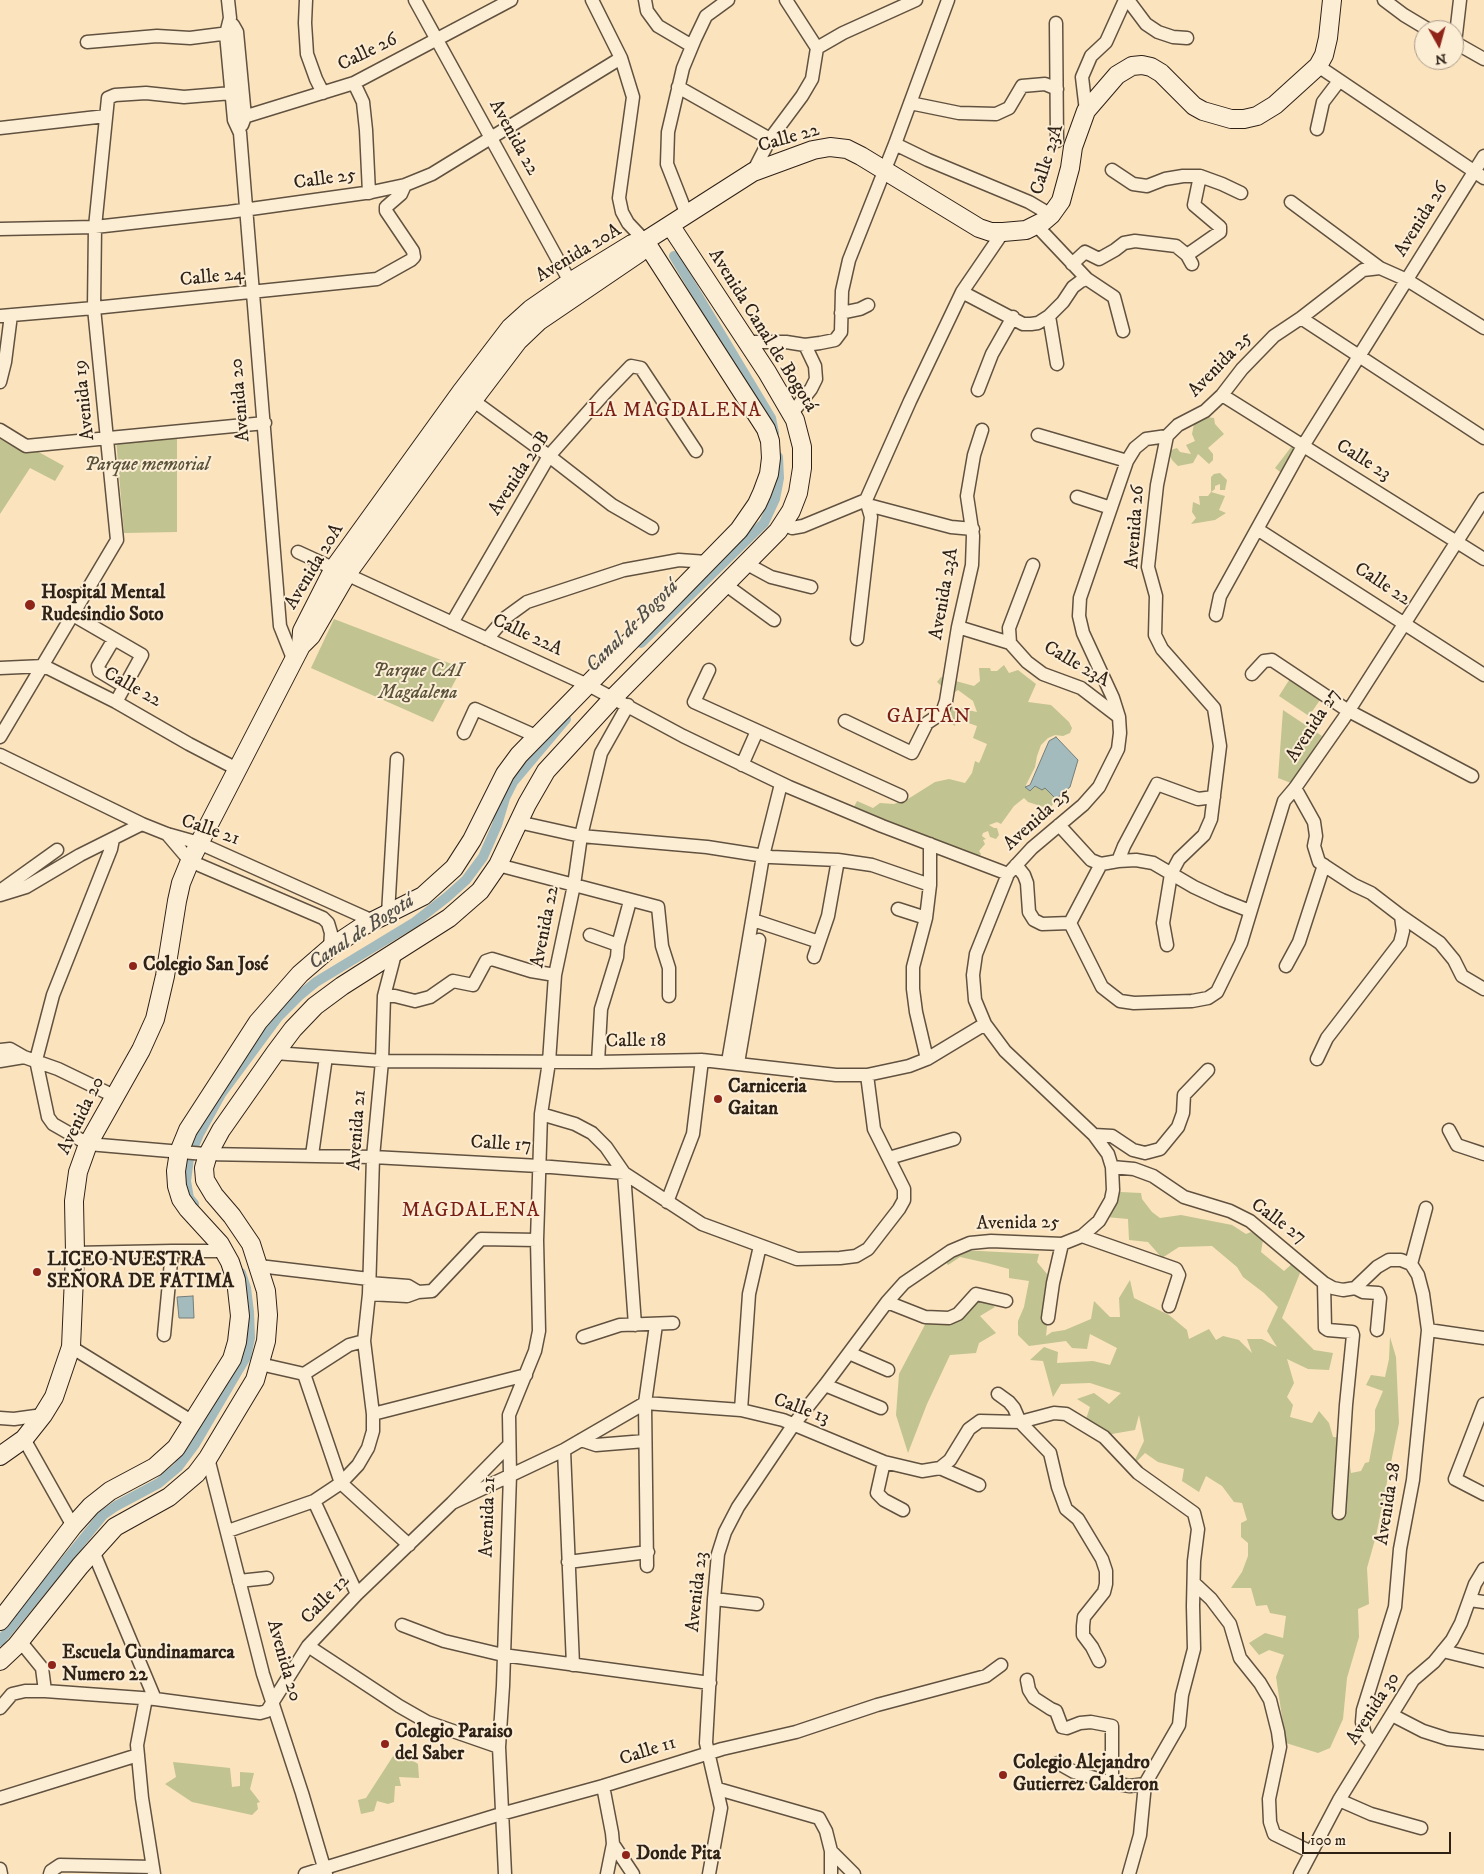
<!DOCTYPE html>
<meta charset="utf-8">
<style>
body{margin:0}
#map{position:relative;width:1484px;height:1874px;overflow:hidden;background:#fbe3be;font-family:"IM FELL DW Pica",serif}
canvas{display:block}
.north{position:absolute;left:1414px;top:20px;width:50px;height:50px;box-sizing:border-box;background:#fcedd5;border:1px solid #aa9b89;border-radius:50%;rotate:173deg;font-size:14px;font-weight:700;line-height:20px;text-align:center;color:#2e2116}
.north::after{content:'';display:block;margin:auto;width:18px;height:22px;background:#8f2418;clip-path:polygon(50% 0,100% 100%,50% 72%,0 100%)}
.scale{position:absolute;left:1302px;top:1832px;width:149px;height:22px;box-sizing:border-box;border:2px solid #2e2116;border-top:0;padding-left:6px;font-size:15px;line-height:18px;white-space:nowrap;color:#2e2116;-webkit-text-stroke:4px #fcedd5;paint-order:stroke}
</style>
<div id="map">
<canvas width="1484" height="1874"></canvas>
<div class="north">N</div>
<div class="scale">100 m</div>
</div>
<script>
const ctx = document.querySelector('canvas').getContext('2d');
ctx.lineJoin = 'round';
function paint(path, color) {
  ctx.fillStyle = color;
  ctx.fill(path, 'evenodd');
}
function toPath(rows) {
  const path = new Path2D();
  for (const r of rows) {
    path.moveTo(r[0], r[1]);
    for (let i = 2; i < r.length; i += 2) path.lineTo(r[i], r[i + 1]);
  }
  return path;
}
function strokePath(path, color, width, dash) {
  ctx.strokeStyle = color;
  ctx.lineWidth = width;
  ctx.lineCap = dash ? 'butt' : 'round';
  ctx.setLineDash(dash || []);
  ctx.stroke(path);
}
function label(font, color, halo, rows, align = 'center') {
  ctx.font = font + ' "IM FELL DW Pica",serif';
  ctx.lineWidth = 4;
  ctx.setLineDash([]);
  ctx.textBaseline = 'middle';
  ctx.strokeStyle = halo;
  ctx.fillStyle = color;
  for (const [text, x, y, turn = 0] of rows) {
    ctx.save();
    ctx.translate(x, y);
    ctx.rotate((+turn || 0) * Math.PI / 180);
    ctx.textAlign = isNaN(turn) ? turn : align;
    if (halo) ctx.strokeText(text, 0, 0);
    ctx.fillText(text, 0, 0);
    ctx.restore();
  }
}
paint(toPath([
 [1206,417,1214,418,1215,424,1224,434,1208,448,1213,454,1213,460,1209,464,1198,454,1193,463,1178,466,1172,460,1168,451,1177,448,1180,452,1191,454,1186,445,1195,441,1192,434,1194,424],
 [0,428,26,445,64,466,55,481,30,468,0,514],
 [177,435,177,532,124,533,116,439],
 [1295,442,1303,446,1284,475,1275,468],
 [1220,473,1227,480,1225,490,1220,490,1220,484,1215,486,1215,489,1211,492,1225,496,1219,510,1226,513,1215,520,1191,524,1196,518,1192,512,1193,502,1200,505,1199,496,1208,496,1211,492,1211,477,1214,474],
 [334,619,462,668,433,722,311,668],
 [1004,665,1009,673,1018,670,1036,684,1028,702,1051,705,1069,722,1072,728,1070,733,1063,736,1055,735,1048,738,1041,745,1037,756,1035,767,1025,787,1030,791,1035,786,1045,788,1056,799,1050,809,1028,802,1024,798,1014,806,1001,824,997,822,989,825,994,828,997,828,999,835,996,839,990,837,988,831,983,833,982,836,986,839,983,840,985,844,979,851,981,854,980,856,853,809,857,801,873,808,880,803,894,804,908,799,935,782,949,779,965,783,972,773,975,761,979,763,981,759,987,744,973,738,977,726,960,720,956,720,955,726,941,716,949,706,977,712,973,701,958,690,951,695,937,682,941,677,974,686,980,681,979,668,990,668,991,671,997,671],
 [1291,677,1322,697,1309,716,1279,696],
 [1283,710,1322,736,1291,783,1278,778],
 [1120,1192,1141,1193,1142,1199,1152,1212,1160,1218,1181,1215,1232,1225,1246,1234,1251,1232,1263,1240,1261,1252,1284,1271,1293,1263,1300,1273,1282,1318,1314,1350,1333,1353,1329,1370,1308,1369,1287,1359,1294,1383,1287,1397,1293,1405,1290,1417,1312,1423,1319,1411,1329,1423,1333,1437,1346,1438,1351,1473,1361,1471,1365,1463,1369,1462,1375,1430,1375,1410,1383,1391,1366,1385,1371,1375,1385,1377,1389,1359,1390,1337,1396,1357,1399,1423,1376,1536,1367,1568,1369,1604,1358,1609,1359,1637,1347,1678,1343,1719,1330,1748,1318,1753,1286,1743,1276,1677,1284,1655,1269,1650,1259,1655,1249,1643,1265,1633,1283,1638,1286,1616,1270,1613,1267,1605,1256,1606,1251,1588,1231,1588,1242,1572,1248,1556,1248,1543,1241,1537,1241,1523,1247,1520,1242,1503,1234,1502,1222,1486,1206,1476,1199,1492,1182,1481,1184,1469,1158,1462,1145,1453,1132,1466,1144,1441,1139,1415,1135,1430,1106,1435,1085,1422,1090,1407,1077,1399,1094,1393,1109,1404,1121,1393,1090,1383,1061,1384,1053,1397,1043,1361,1030,1360,1044,1347,1058,1352,1057,1363,1093,1361,1110,1365,1117,1348,1090,1334,1087,1349,1072,1348,1066,1341,1029,1346,1018,1335,1018,1321,1024,1307,1029,1281,1009,1278,1009,1269,987,1263,960,1257,948,1265,945,1261,960,1250,1039,1254,1037,1262,1052,1280,1046,1336,1052,1332,1065,1330,1091,1319,1094,1301,1110,1317,1120,1317,1119,1298,1130,1280,1134,1298,1169,1315,1187,1330,1189,1339,1209,1329,1216,1340,1223,1336,1239,1340,1252,1353,1247,1339,1262,1339,1277,1347,1267,1331,1278,1307,1264,1293,1243,1277,1237,1267,1212,1246,1179,1247,1162,1258,1148,1242,1129,1240,1128,1219,1106,1217,1110,1199],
 [979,1295,995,1307,980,1316,996,1333,979,1343,976,1353,950,1355,927,1404,908,1453,896,1415,899,1374,928,1319,955,1320],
 [397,1750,418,1764,419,1778,399,1777,401,1786,395,1786,394,1802,388,1804,377,1801,374,1811,361,1814,358,1800,366,1798],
 [173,1762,230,1768,232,1787,240,1786,240,1772,254,1773,250,1789,260,1802,257,1803,258,1809,252,1815,192,1802,165,1784,176,1777]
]), '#c1c390');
const water = toPath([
 [1056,737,1078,760,1070,787,1056,799,1045,788,1042,790,1035,786,1030,791,1025,787,1030,785,1049,741,1056,737],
 [193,1296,194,1318,179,1318,177,1297,193,1296]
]);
paint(water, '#a3bbbc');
strokePath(water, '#747d7a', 1);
strokePath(toPath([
 [674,256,771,418,774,433],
 [641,643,764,523,775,499,779,478,778,457],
 [194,1204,189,1198,186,1181,189,1158,199,1134,221,1094,278,1017,299,996,316,982,415,922,447,897,466,880,483,857,497,825,505,798,513,782,566,719],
 [0,1641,103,1515,116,1506,159,1483,178,1467,195,1444,246,1357,250,1338,249,1312,246,1288,241,1273]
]), '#a3bbbc', 10);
const street = toPath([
 [228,0,230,18,226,34,234,120,240,133,280,626,294,661],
 [306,0,305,23,307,54,316,79,323,93],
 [415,0,574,289],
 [592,0,621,58,633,97,619,198,622,212,628,223,645,241],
 [645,0,647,11,658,26,692,46],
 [786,0,817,48],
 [1128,0,1146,24,1158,32,1173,37,1187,38],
 [1384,0,1404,15,1429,30],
 [1056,23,1057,141],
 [233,25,237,32,245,117,242,125],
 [87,42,157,36,190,38,237,32],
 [1454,42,1484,59],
 [1455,43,1460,0],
 [817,48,843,33,916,0],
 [1318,66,1484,178],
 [354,83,363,102,366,130,369,193],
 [678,87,770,139],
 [910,103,959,113,996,114,1009,108,1022,86,1045,84,1057,89],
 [1086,111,1082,77,1091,56,1106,42,1125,0],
 [234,120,354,83,511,0],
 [0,128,106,116],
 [1317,129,1323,102,1339,81],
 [895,144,928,160,1029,202,1051,215],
 [1112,170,1133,184,1147,186,1165,179,1183,176,1200,176],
 [753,172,770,139,802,96,812,79,817,48],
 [1291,202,1380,268],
 [687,215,667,164,668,132,683,68,695,39,706,16,728,0],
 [1036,225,1087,279,1114,297,1123,331],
 [0,229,95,227,229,212,372,192,405,185,432,174,621,58],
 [1187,255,1220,232,1220,227,1194,205,1200,176,1222,184,1241,193],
 [1072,264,1085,252,1099,259,1115,250,1124,243,1135,241,1176,246,1187,255,1192,264],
 [962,292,1023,324,1031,324,1038,323,1049,316,1063,302,1073,287,1081,281,1087,279],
 [841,313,860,309,868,305],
 [0,316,94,308,377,279,411,260,414,257,413,251,386,211,386,207,401,194,405,185],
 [1049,316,1057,364],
 [1301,318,1484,438],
 [747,342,786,342,805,345,820,343,835,340,841,332,842,291,849,260,895,144,948,0],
 [0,382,5,362,11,315],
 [978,390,992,354,1013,317],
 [1222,395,1484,559],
 [467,396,549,456,612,505,652,528],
 [792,413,811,389,816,379,815,366,805,345],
 [0,430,26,446,265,423],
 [1038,435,1127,461],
 [1077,497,1111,508],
 [868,505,951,527,973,529],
 [783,524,792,528,803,526,866,500],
 [1257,529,1484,675],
 [298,552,592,687,683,736,789,787,882,826,1008,874],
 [747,564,771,577,811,587],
 [726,585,774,620],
 [73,615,142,655,116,702],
 [1216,615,1220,596,1303,446,1484,156],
 [452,623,549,456,604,394,631,366,641,368,696,451],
 [958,627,1010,643,1027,662,1043,674,1081,688,1119,717],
 [114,639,98,666,99,671,124,686],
 [487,639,505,618,527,602,624,570,679,560,707,562],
 [857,639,871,517,866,500,910,401,962,292,1003,232],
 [1010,643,1009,628,1033,565],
 [0,668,44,666,116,702,189,744,237,769],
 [709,670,694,702,901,796],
 [1252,674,1264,661,1272,660,1347,710,1472,776],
 [845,721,912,753,927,723,942,713,946,701,958,627,972,565,973,536,967,496,974,455,982,430],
 [464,733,475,709,536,736],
 [0,737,117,540,94,308,95,227,108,98,115,95,146,93,184,97,232,93],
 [0,755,142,824,167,834,199,843,373,921],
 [742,765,757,731],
 [1295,788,1314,822,1316,836,1314,846,1319,862,1354,885,1371,893,1401,916,1440,943,1454,960,1462,976,1484,989],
 [518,822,581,836,707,847,771,857,838,860,872,865,930,885],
 [1059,825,1091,860,1101,864,1118,861,1136,860,1153,863,1194,887,1222,900,1250,911],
 [167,834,190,861,323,918,328,923,331,933,330,948],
 [113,839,111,849,53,995,36,1060,48,1117,53,1124,88,1144,205,1154,373,1157,539,1166,624,1173,702,1224,797,1259,840,1258,856,1256,868,1249,899,1209,904,1200,904,1189,874,1129,867,1075],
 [1118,861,1124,846,1157,784,1198,799,1214,797],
 [498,865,658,907,662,946,669,968,669,996],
 [1016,865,1024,875,1027,883,1029,912,1034,920,1042,924,1070,923,1102,987,1120,1001,1134,1003,1192,1001,1208,998,1217,992,1241,943,1284,801,1295,788,1344,718,1484,499],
 [0,891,57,850],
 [0,895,26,887,80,855,142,824],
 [898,909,926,918],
 [388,914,397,759],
 [753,920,819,942],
 [1070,923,1101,864],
 [590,935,618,945],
 [1167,945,1163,923,1171,874,1179,859,1204,835,1211,819,1220,746,1214,708,1162,649,1155,635,1156,596,1148,567,1157,485,1167,436],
 [814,957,828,916,838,860],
 [1286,966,1299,942,1324,865],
 [384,996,395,996,415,1001,430,997,453,981,473,985,486,961,492,959,531,971,555,975],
 [0,1050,10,1049,24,1057,58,1069,114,1096],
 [275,1053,382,1061,598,1062,702,1060,836,1075,867,1075,909,1066,927,1059,985,1024],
 [927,1059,916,1012,913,989,913,967,926,918,930,885,930,844],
 [1317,1059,1327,1038,1400,943,1403,931,1401,916],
 [0,1061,24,1057],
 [598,1062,601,1009,617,957,618,945,630,901],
 [728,1062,763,856,781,784],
 [738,1063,759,940],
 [541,1114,575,1124,592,1133,606,1147,624,1173,635,1325],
 [1449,1130,1457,1145,1484,1154],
 [1094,1135,1112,1136,1133,1150,1145,1153,1160,1149,1178,1127,1183,1113,1184,1095,1208,1070],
 [312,1155,326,1057],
 [889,1158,954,1139],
 [1112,1167,1134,1169,1153,1176,1184,1197,1230,1211,1250,1221,1324,1283,1333,1288,1343,1290,1355,1288,1377,1267,1389,1260,1401,1260,1411,1264],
 [667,1202,693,1134,702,1060],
 [1082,1236,1176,1269,1179,1275,1169,1306],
 [75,1253,172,1251,225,1251],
 [1411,1264,1426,1208],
 [259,1266,369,1279],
 [369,1283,408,1286,418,1292],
 [1324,1283,1325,1328,1328,1330,1352,1332,1353,1335,1346,1405,1339,1513],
 [1355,1288,1363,1292,1378,1293,1380,1298,1377,1330],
 [369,1294,407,1296,418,1292,432,1291,481,1239,537,1240],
 [887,1302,925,1317,949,1318,958,1314,976,1294,1006,1301],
 [1048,1318,1053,1283,1062,1244],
 [1428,1330,1484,1338],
 [164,1335,172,1251],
 [583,1337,620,1325,673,1323],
 [71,1347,193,1422],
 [849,1353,888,1370],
 [260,1364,304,1374],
 [304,1374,341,1483,409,1545],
 [304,1374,349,1345,364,1341],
 [825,1385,881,1408],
 [998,1394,1009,1402,1014,1408,1020,1422,1050,1453,1058,1487,1066,1509,1078,1519,1102,1559,1106,1571,1106,1584,1104,1592,1084,1617,1083,1626,1083,1635,1092,1647,1099,1661],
 [1484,1404,1455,1479,1484,1494],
 [741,1410,749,1294,760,1246],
 [373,1414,526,1375],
 [0,1418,14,1419,43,1415],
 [24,1439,73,1526],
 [581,1440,596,1445,645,1441],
 [564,1450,573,1665],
 [208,1458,263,1674,302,1793,326,1874],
 [884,1462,877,1493,884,1500,903,1510],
 [940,1468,979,1485],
 [314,1501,357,1594],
 [452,1503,564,1450,645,1403,741,1410,783,1420,884,1462,922,1471,940,1468,950,1460,969,1429,980,1421,1020,1422,1054,1413,1066,1414,1104,1437,1138,1473,1194,1513,1198,1529,1194,1561,1193,1606,1194,1649,1182,1695,1179,1725,1145,1784,1140,1835,1129,1874],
 [228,1531,314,1501,341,1483,358,1465,368,1448,373,1431,373,1414,364,1341,369,1294,373,1157,382,1061,384,996,395,954],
 [93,1551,155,1699],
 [568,1562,648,1552],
 [647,1566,645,1403,656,1325],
 [239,1581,267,1578],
 [1195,1584,1211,1599,1230,1624,1240,1658,1260,1683,1270,1700,1278,1732,1280,1747,1269,1799,1270,1822,1274,1834,1311,1852],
 [714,1599,757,1604],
 [1470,1600,1484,1602],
 [402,1625,444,1641,503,1655,710,1683],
 [20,1641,42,1668,45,1691],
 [308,1646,399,1706,427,1722,499,1747],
 [1443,1651,1484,1661],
 [1027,1680,1029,1690,1034,1698,1051,1709,1056,1711,1062,1727,1067,1728,1080,1723,1091,1722,1112,1726,1112,1783],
 [146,1698,137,1745,142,1798,154,1874],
 [0,1708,12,1694,25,1691,45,1691,155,1699,260,1713,267,1711,308,1646,357,1594,452,1503,509,1445],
 [1392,1715,1423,1731,1448,1739,1484,1743],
 [1373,1744,1365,1735,1362,1722,1363,1710,1395,1607,1400,1549,1413,1480,1428,1330,1423,1294,1418,1275,1411,1264],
 [1058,1763,1074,1772,1112,1783,1130,1786,1145,1784],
 [603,1786,612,1833,613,1844,607,1874],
 [718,1789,819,1818,826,1831,831,1851,831,1874],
 [0,1798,138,1755],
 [1339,1800,1371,1814,1421,1828],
 [613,1844,633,1874],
 [831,1851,854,1874],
 [0,1869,1,1874],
 [50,1874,51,1871,60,1865,153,1867],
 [305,1874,501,1814,603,1786,722,1749,796,1732,877,1705,986,1676,1001,1665],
 [505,1874,499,1747,503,1686,510,1475,509,1415,535,1351,539,1331,537,1240,541,1114,549,1062,555,975,574,885,581,836,601,753,628,705],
 [709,1874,721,1808,706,1743,714,1599,718,1554,725,1532,738,1507,794,1424,825,1385,887,1302,904,1283,951,1251,970,1243,991,1241,1062,1244,1082,1236,1099,1221,1111,1200,1113,1190,1112,1167,1108,1154,1094,1135,1005,1051,985,1024,975,1000,973,975,976,954,1008,874,1032,848,1083,805,1099,787,1118,749,1120,733,1119,717,1113,698,1083,633,1079,616,1080,598,1127,461,1135,448,1146,439,1167,436,1178,425,1205,411,1222,395,1242,369,1274,336,1301,318,1363,270,1380,268,1407,280,1484,328],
 [1300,1874,1339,1800,1413,1680,1434,1662,1452,1640,1461,1623,1475,1584,1484,1569]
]);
const secondary = toPath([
 [301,646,302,631,334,568,461,392,510,328,531,309,570,282,632,244,645,241,753,172,813,150,830,147,847,149,861,156,979,228,991,232,1003,232,1026,230,1044,221,1051,215,1061,201,1070,168,1073,147,1086,111,1117,75,1132,66,1142,65,1151,67,1161,73,1194,106,1203,111,1231,119,1244,119,1257,116,1275,105,1318,66,1324,55,1328,38,1332,0],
 [0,1456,24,1439,43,1415,54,1397,71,1347,75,1253,74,1201,78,1172,88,1144,141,1050,155,1019,165,976,177,901,181,883,190,861,301,646,311,636,347,574,474,399,518,341,539,321,639,253,645,241],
 [0,1621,73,1526,91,1506,110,1491,155,1467,176,1448,232,1359,237,1342,240,1316,236,1280,230,1262,220,1244,188,1209,181,1199,177,1186,176,1171,179,1152,188,1130,258,1022,300,974,330,948,363,926,423,896,454,868,472,840,505,774,519,755,739,530,757,504,762,493,769,474,771,458,770,441,766,429,645,241],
 [0,1661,16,1646,80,1566,115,1527,169,1497,196,1474,208,1458,255,1380,266,1341,268,1315,266,1291,251,1244,232,1216,214,1195,205,1180,204,1168,208,1154,221,1130,275,1053,293,1029,315,1006,342,986,449,918,480,891,498,865,527,804,546,771,613,698,778,531,791,511,798,493,802,468,802,447,795,420,767,372,670,225]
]);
strokePath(street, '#615240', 15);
strokePath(secondary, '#2e2116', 20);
strokePath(street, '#fcedd5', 12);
strokePath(secondary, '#fcedd5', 18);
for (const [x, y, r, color] of [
 [30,605,6,"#8f2418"],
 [133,966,5,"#8f2418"],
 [718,1099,5,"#8f2418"],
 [37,1272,5,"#8f2418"],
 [52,1665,5,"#8f2418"],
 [385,1744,5,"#8f2418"],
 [1003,1775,5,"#8f2418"],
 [626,1855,5,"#8f2418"]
]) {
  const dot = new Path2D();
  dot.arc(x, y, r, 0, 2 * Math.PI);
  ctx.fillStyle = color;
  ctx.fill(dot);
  strokePath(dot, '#fcedd5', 2);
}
label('19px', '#2e2116', '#fcedd5', [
 ["Calle 26",368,53,-26],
 ["Avenida 22",513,138,61],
 ["Calle 22",789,139,-16],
 ["Calle 23A",1048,160,-73],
 ["Calle 25",325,180,-8],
 ["Avenida 26",1422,220,-58],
 ["Avenida 20A",579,254,-31],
 ["Calle 24",212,278,-6],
 ["Avenida Canal de Bogotá",762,331,58],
 ["Avenida 25",1221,365,-46],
 ["Avenida 19",85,400,-96],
 ["Avenida 20",241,400,-95],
 ["Calle 23",1363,461,32],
 ["Avenida 20B",520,474,-57],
 ["Avenida 26",1136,527,-86],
 ["Avenida 20A",315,567,-59],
 ["Calle 22",1382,585,33],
 ["Avenida 23A",945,594,-80],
 ["Calle 22A",527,636,25],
 ["Calle 23A",1076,665,30],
 ["Calle 22",132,688,29],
 ["Avenida 27",1314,726,-57],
 ["Avenida 25",1038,820,-42],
 ["Calle 21",210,831,19],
 ["Avenida 22",546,927,-79],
 ["Calle 18",636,1042,-1],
 ["Avenida 20",82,1116,-64],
 ["Avenida 21",358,1130,-86],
 ["Calle 17",501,1145,3],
 ["Calle 27",1278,1222,36],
 ["Avenida 25",1018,1224,-1],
 ["Calle 13",801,1410,20],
 ["Avenida 28",1389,1504,-81],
 ["Avenida 21",489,1517,-88],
 ["Avenida 23",698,1592,-84],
 ["Calle 12",326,1600,-46],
 ["Avenida 20",283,1661,74],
 ["Avenida 30",1374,1709,-57],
 ["Calle 11",648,1752,-18]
]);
label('italic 19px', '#5a523b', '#fcedd5', [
 ["Parque memorial",147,466],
 ["Parque CAI",418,672],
 ["Magdalena",418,694]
]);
label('bold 19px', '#2e2116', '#fcedd5', [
 ["Hospital Mental",41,594],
 ["Rudesindio Soto",41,616],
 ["Colegio San José",143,966],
 ["Carniceria",728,1088],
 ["Gaitan",728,1110],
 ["LICEO NUESTRA",47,1261],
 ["SEÑORA DE FATIMA",47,1283],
 ["Escuela Cundinamarca",62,1654],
 ["Numero 22",62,1676],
 ["Colegio Paraiso",395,1733],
 ["del Saber",395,1755],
 ["Colegio Alejandro",1013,1764],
 ["Gutierrez Calderon",1013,1786],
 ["Donde Pita",636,1855]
], 'left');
ctx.letterSpacing = '1px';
label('20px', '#7a1f14', '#fcedd5', [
 ["LA MAGDALENA",675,412],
 ["GAITÁN",929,718],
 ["MAGDALENA",471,1212]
]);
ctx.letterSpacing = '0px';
label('italic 20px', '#514f48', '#fcedd5', [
 ["Canal de Bogotá",633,627,-45],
 ["Canal de Bogotá",362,933,-33]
]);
</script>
